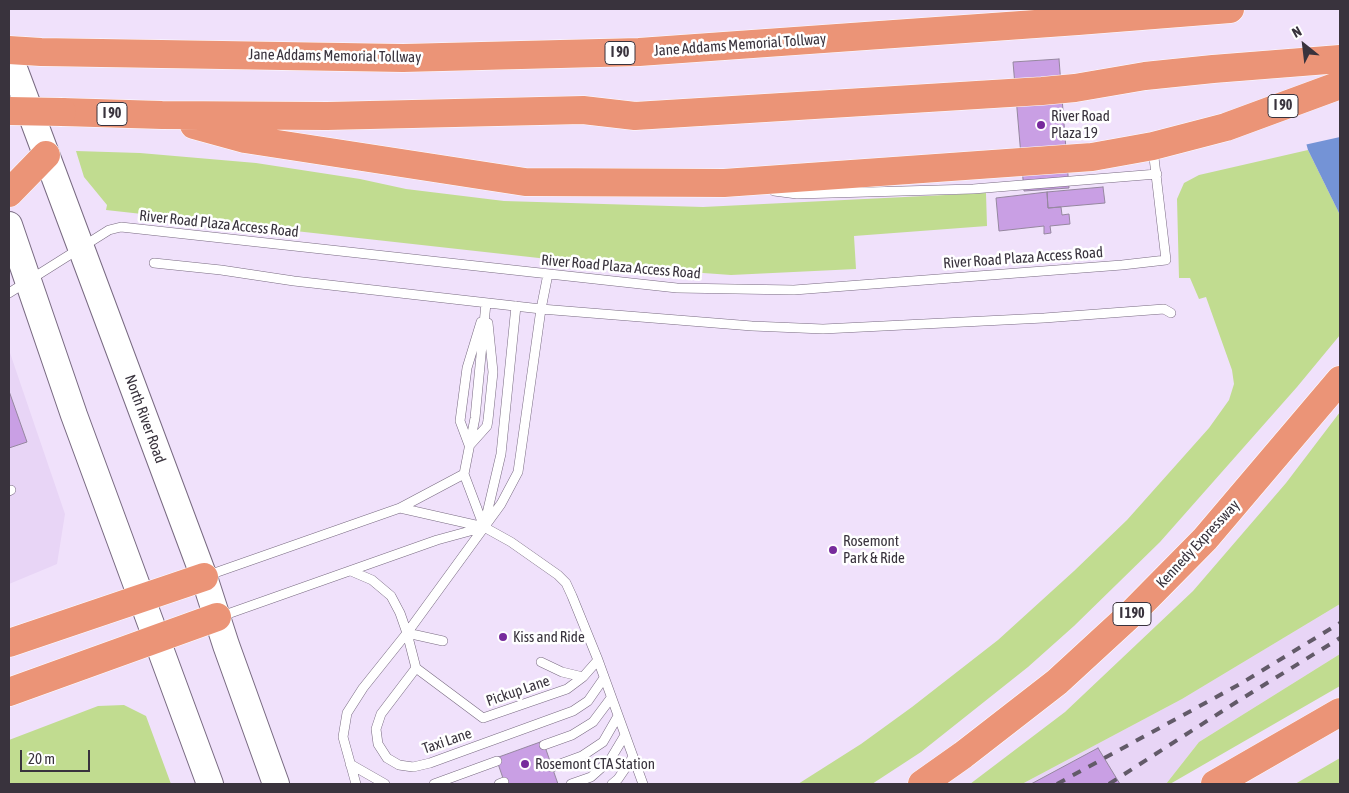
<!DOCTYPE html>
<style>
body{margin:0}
#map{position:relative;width:1349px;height:793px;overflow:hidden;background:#f0e1fb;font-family:"Asap Condensed",sans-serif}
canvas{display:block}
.frame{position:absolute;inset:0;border:10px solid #39333d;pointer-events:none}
.north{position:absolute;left:1279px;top:20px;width:50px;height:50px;-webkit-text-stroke:4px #fff;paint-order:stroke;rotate:331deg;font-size:14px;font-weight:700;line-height:20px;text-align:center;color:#39333d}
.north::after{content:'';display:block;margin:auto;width:18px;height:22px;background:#39333d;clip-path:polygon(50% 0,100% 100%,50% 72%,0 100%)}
.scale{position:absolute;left:20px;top:750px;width:70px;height:22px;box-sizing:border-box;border:2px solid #39333d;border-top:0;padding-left:6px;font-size:15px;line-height:18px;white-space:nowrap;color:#39333d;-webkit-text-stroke:4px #fff;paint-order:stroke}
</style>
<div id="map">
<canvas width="1349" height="793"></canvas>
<div class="frame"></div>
<div class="north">N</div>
<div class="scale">20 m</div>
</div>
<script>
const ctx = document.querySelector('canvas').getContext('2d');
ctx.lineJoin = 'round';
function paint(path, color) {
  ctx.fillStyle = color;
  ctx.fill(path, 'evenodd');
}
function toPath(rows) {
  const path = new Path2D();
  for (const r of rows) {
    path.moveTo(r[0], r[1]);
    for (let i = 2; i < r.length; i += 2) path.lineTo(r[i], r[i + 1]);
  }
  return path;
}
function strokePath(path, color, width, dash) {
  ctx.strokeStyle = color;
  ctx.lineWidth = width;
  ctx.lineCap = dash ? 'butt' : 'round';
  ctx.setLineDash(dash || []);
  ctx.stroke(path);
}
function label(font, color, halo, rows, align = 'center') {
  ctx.font = font + ' "Asap Condensed",sans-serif';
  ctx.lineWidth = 5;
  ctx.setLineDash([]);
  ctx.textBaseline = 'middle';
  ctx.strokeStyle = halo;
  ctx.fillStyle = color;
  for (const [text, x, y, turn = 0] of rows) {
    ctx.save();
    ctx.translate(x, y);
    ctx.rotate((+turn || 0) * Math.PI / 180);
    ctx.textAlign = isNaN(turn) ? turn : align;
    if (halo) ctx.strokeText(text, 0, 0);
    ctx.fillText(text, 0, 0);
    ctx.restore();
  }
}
paint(toPath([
 [9,350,65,514,57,564,9,584],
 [1340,604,1340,654,1199,742,1166,784,1022,784,1182,699]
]), '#e8d5f6');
paint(toPath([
 [1308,150,1340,215,1340,335,1297,387,1160,542,1074,626,1028,667,921,752,872,784,798,784,861,744,912,707,998,640,1074,571,1127,520,1209,428,1229,400,1234,384,1232,370,1206,297,1199,299,1190,278,1179,278,1177,199,1184,183,1199,175],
 [76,151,140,153,256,163,360,179,406,189,504,201,703,207,986,193,987,226,854,236,856,269,731,275,620,267,106,210,107,205,84,177],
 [1340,412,1340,604,1182,699,1022,784,970,784,1065,712,1193,591,1286,483],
 [1340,654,1340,686,1170,784,1166,784,1199,742],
 [124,705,146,716,171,784,9,784,9,740,98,706],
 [1340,758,1340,784,1295,784]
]), '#c1dc90');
paint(toPath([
 [1269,9,1340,9,1340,215,1308,150]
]), '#7493d6');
paint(toPath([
 [1266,9,1340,9,1340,137,1304,145]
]), '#f0e1fb');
const building = toPath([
 [1059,59,1069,188,1024,191,1013,62,1059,59],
 [1103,187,1105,203,1048,208,1047,192,1103,187],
 [1047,192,1048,208,1061,207,1062,215,1069,214,1070,224,1050,226,1051,233,1044,234,1044,226,999,231,996,198,1047,192],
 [9,391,27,442,9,448,9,391],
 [543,741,558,784,505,784,496,758,543,741],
 [1098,748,1120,784,1031,784,1098,748]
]);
paint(building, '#c99fe4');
strokePath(building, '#95879f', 1);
const lane = toPath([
 [774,191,797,194,973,189,1157,174],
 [154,263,221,270,294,281,541,309,752,326,823,329,1044,318,1164,309,1171,313],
 [9,293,109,230,121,227,677,288,794,290,1122,265,1166,260,1153,149],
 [469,445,460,421,467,368,481,322],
 [470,445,487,426,488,420,493,372,488,323],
 [9,491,11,490],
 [400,508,484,527,511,542,558,575,566,583,572,596,598,660,643,784],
 [485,522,501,454,516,306],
 [484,527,464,474,475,418,486,303],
 [351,571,372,580,391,596,400,613,407,633,416,668],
 [206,576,400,508,464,474],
 [219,617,437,540,481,528],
 [407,633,443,641],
 [541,662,562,672,583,677],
 [416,668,381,714,376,729,378,744,387,758,399,765,413,767,430,763,573,711,588,701,604,678],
 [416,668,483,718,567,689,583,677,598,660],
 [544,745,572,735,593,722,611,698],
 [350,764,385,784],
 [552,767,582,756,603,742,618,716],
 [356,784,343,737,347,713,363,688,407,633,501,504,518,472,541,309,548,274],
 [434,784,497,761],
 [499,784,504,782],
 [571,784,591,777,610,760,625,735],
 [612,784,618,779,633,757]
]);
const secondary = toPath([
 [9,55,204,577,226,645,276,784],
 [9,225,74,415,210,784]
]);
const highway = toPath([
 [9,50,41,52,403,58,639,52,1078,21,1230,9],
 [62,112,162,115,327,116,583,110,635,116,1042,91,1075,88,1145,76,1213,69,1340,59],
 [194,125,245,139,525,182,724,183,1092,157,1153,146,1226,127,1340,85],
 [9,193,46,155],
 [9,643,204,577],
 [9,692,217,617],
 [922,784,963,755,1057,682,1131,614,1205,539,1340,380],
 [1215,784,1340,712]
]);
strokePath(lane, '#786a81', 10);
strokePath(secondary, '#786a81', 28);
strokePath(highway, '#fff', 29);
strokePath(lane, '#fff', 9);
strokePath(secondary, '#fff', 26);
strokePath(highway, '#eb9477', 28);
strokePath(toPath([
 [1057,784,1240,684,1340,623],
 [1109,784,1238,701,1340,638]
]), '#625a68', 4, [9, 9]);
const highwayBridge = toPath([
 [9,111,62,112]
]);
strokePath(highwayBridge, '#fff', 29, []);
strokePath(highwayBridge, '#eb9477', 28);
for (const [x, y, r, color] of [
 [1041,125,5,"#772a9c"],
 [833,550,5,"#772a9c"],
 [503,637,5,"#772a9c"],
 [525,764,5,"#772a9c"]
]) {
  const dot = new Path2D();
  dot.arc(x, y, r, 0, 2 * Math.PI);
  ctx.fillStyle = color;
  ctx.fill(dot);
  strokePath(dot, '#fff', 2);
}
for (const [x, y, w] of [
 [620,53,30],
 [1283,106,30],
 [112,114,30],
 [1132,614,38]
]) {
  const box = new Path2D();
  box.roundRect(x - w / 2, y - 11.5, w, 23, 4);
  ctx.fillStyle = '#fff';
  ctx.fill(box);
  strokePath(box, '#39333d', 1);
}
label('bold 14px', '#39333d', null, [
 ["I 90",620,53],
 ["I 90",1283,106],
 ["I 90",112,114],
 ["I 190",1132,614]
]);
label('15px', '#39333d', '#fff', [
 ["Jane Addams Memorial Tollway",740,45,-4],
 ["Jane Addams Memorial Tollway",335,56,1],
 ["River Road Plaza Access Road",219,224,6],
 ["River Road Plaza Access Road",1023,258,-4],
 ["River Road Plaza Access Road",621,267,5],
 ["North River Road",145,419,70],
 ["Kennedy Expressway",1198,544,-47],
 ["Pickup Lane",518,691,-19],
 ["Taxi Lane",447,741,-19]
]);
label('15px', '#39333d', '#fff', [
 ["River Road",1051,116],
 ["Plaza 19",1051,133],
 ["Rosemont",843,541],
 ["Park & Ride",843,558],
 ["Kiss and Ride",513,637],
 ["Rosemont CTA Station",535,764]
], 'left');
</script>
